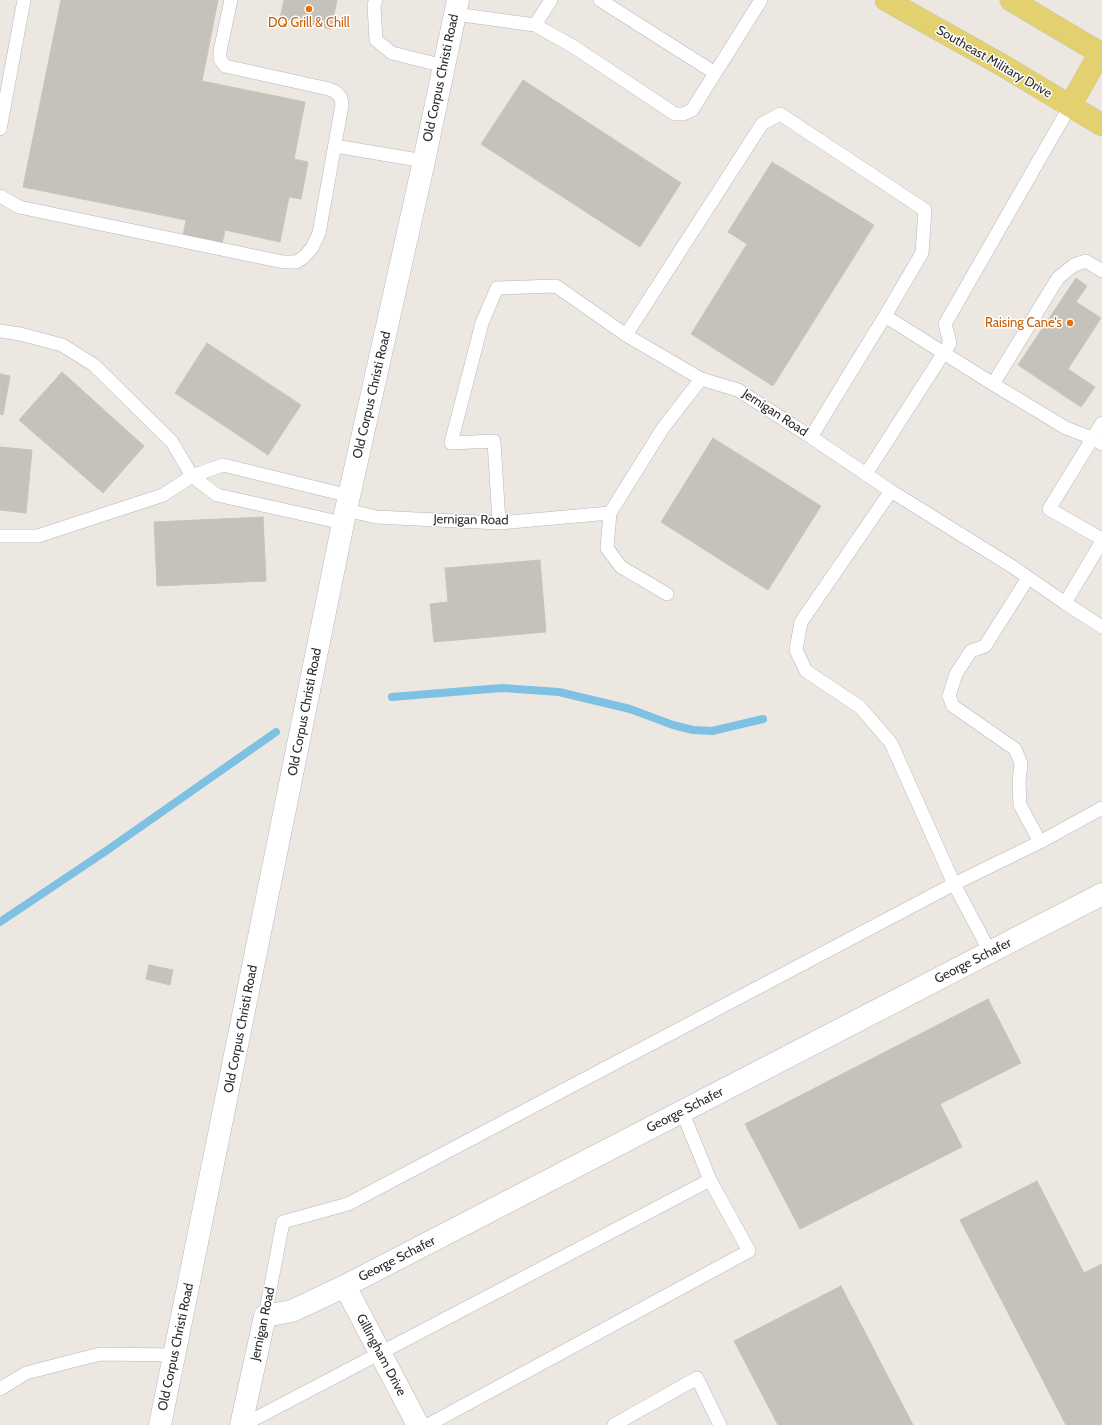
<!DOCTYPE html>
<style>
body{margin:0}
canvas{display:block;background:#ece8e1}
</style>
<canvas width="1102" height="1425"></canvas>
<script>
const ctx = document.querySelector('canvas').getContext('2d');
ctx.lineJoin = 'round';
function toPath(rows) {
  const path = new Path2D();
  for (const r of rows) {
    path.moveTo(r[0], r[1]);
    for (let i = 2; i < r.length; i += 2) path.lineTo(r[i], r[i + 1]);
  }
  return path;
}
function strokePath(path, color, width, dash) {
  ctx.strokeStyle = color;
  ctx.lineWidth = width;
  ctx.lineCap = dash ? 'butt' : 'round';
  ctx.setLineDash(dash || []);
  ctx.stroke(path);
}
function paint(path, color) {
  ctx.fillStyle = color;
  ctx.fill(path, 'evenodd');
}
function label(font, color, halo, rows, align = 'center') {
  ctx.font = font + ' Cabin,sans-serif';
  ctx.lineWidth = 3;
  ctx.setLineDash([]);
  ctx.textBaseline = 'middle';
  ctx.strokeStyle = halo;
  ctx.fillStyle = color;
  for (const [text, x, y, turn = 0] of rows) {
    ctx.save();
    ctx.translate(x, y);
    ctx.rotate((+turn || 0) * Math.PI / 180);
    ctx.textAlign = isNaN(turn) ? turn : align;
    if (halo) ctx.strokeText(text, 0, 0);
    ctx.fillText(text, 0, 0);
    ctx.restore();
  }
}
strokePath(toPath([
 [392,697,502,688,559,692,630,709,673,725,693,730,712,731,763,719],
 [0,922,106,851,276,732]
]), '#7fc1e3', 8);
const building = toPath([
 [61,0,218,0,202,81,305,102,294,159,308,162,301,199,289,197,280,242,225,230,222,244,183,236,186,220,23,187,61,0],
 [284,0,337,0,331,29,280,18,284,0],
 [523,80,681,183,640,247,481,144,523,80],
 [772,162,874,225,773,386,691,334,747,244,728,232,772,162],
 [1076,278,1087,286,1076,302,1101,318,1068,369,1095,387,1081,407,1018,365,1076,278],
 [207,343,301,405,268,455,175,393,207,343],
 [62,372,144,446,103,493,19,420,62,372],
 [0,374,10,376,3,415,0,414,0,374],
 [713,438,821,506,768,590,661,522,713,438],
 [0,447,32,450,26,513,0,510,0,447],
 [263,517,266,581,157,586,154,522,263,517],
 [540,560,546,632,434,642,430,604,448,602,445,568,540,560],
 [149,965,173,970,170,985,146,979,149,965],
 [988,999,1021,1063,940,1104,962,1147,800,1229,745,1124,988,999],
 [1037,1181,1084,1273,1102,1264,1102,1425,1066,1425,960,1220,1037,1181],
 [841,1286,913,1425,778,1425,734,1341,841,1286]
]);
paint(building, '#c5c2bc');
strokePath(building, '#c8c4ba', 1);
const service = toPath([
 [376,0,374,5,376,40,392,53,444,66],
 [600,0,715,73],
 [455,14,535,25,574,47,675,114,683,114,692,110,761,0],
 [535,25,551,0],
 [0,129,24,0],
 [335,146,424,161],
 [0,196,19,207,283,262,296,262,304,257,312,248,319,233,342,105,341,98,336,92,329,89,225,66,220,59,220,51,231,0],
 [0,331,20,334,62,345,94,365,172,442,192,476,217,495,343,523],
 [701,379,626,335,762,124,780,114,925,210,922,253,885,316],
 [993,384,1058,278,1074,265,1086,261,1102,271],
 [1102,423,1049,509,1102,539],
 [811,437,891,491,1013,567,1065,603,1102,541],
 [866,474,950,343,945,324,1070,106],
 [891,491,801,622,796,650,806,671,860,707,891,743,954,884,1040,842,1020,805,1019,782,1021,763,1015,749,953,706,949,696,956,674,971,651,985,646,1028,578],
 [346,510,376,517,499,523,610,513,663,428,701,379,738,390,811,437,885,316,993,384,1066,428,1092,438,1102,444],
 [610,513,607,548,621,567,667,594],
 [499,523,494,441,451,443,482,323,497,288,556,286,626,335],
 [0,536,38,536,163,495,192,476,223,465,350,496],
 [1065,603,1102,627],
 [1040,842,1102,808],
 [265,1316,283,1222,348,1204,954,884,990,952],
 [0,1389,26,1373,100,1354,175,1355],
 [243,1425,710,1180],
 [428,1425,749,1251,710,1180,682,1111],
 [614,1425,697,1378,720,1425]
]);
const minor = toPath([
 [345,1286,418,1425],
 [160,1425,343,523,424,161,458,0],
 [241,1425,265,1316,292,1311,345,1286,1102,894]
]);
const primary = toPath([
 [886,0,1002,65,1102,125],
 [1011,0,1102,54],
 [1070,106,1100,53]
]);
strokePath(service, '#b4b5bf', 14);
strokePath(minor, '#b4b5bf', 23);
strokePath(primary, '#c8c8c8', 23);
strokePath(service, '#fff', 13);
strokePath(minor, '#fff', 22);
strokePath(primary, '#e3d06f', 22);
for (const [x, y, r, color] of [
 [309,9,4,"#e8710a"],
 [1070,323,4,"#e8710a"]
]) {
  const dot = new Path2D();
  dot.arc(x, y, r, 0, 2 * Math.PI);
  ctx.fillStyle = color;
  ctx.fill(dot);
  strokePath(dot, '#fff', 1.5);
}
label('13px', '#c56008', '#fff', [
 ["DQ Grill & Chill",309,23],
 ["Raising Cane's",1062,323,"right"]
]);
label('13px', '#2d2d2d', '#fff', [
 ["Southeast Military Drive",994,62,30],
 ["Old Corpus Christi Road",441,78,-78],
 ["Old Corpus Christi Road",372,395,-77],
 ["Jernigan Road",775,413,33],
 ["Jernigan Road",471,520,1],
 ["Old Corpus Christi Road",305,712,-79],
 ["George Schafer",973,961,-27],
 ["Old Corpus Christi Road",241,1029,-79],
 ["George Schafer",685,1110,-27],
 ["George Schafer",397,1259,-27],
 ["Jernigan Road",263,1324,-78],
 ["Old Corpus Christi Road",176,1347,-78],
 ["Gillingham Drive",381,1355,62]
]);
</script>
